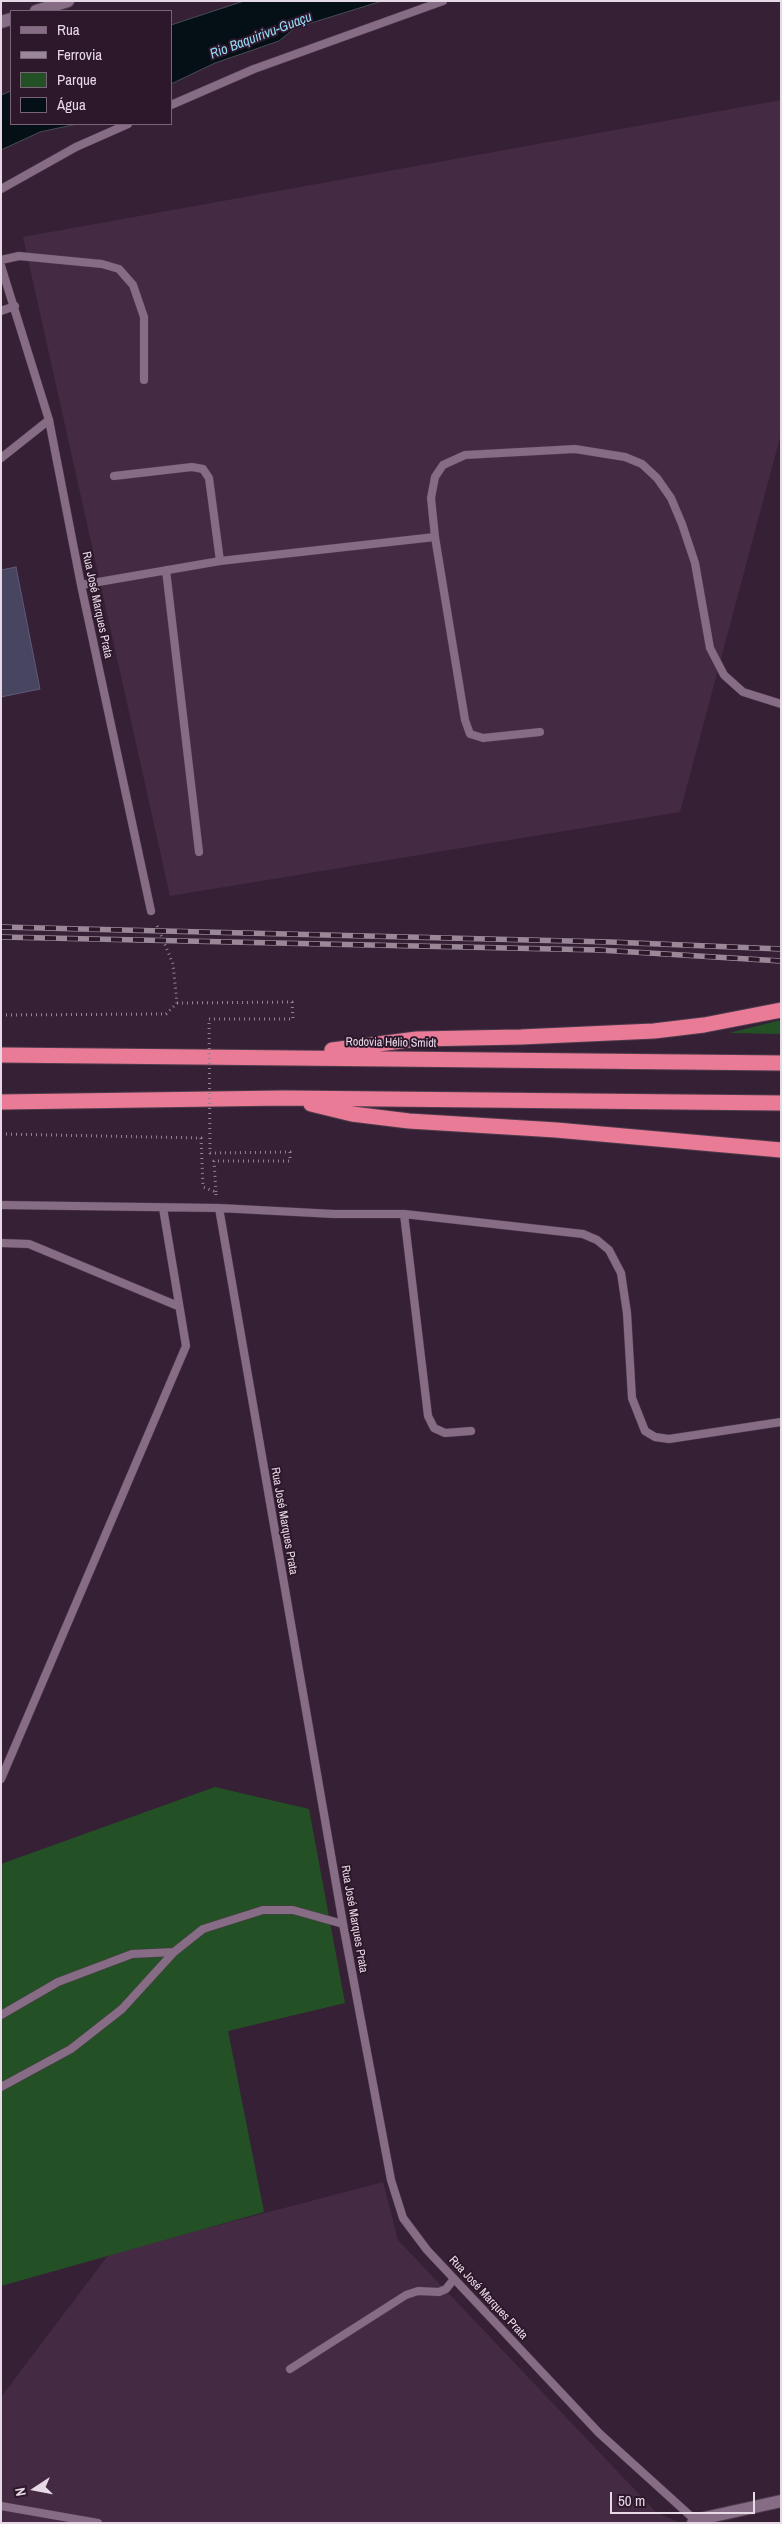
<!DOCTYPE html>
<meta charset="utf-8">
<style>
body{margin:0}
#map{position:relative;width:782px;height:2524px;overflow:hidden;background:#362035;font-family:"Archivo Narrow",sans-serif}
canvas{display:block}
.frame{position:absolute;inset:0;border:2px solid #e8d9e6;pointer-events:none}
.legend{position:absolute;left:10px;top:10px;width:162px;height:115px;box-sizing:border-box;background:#2c172b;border:1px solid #776576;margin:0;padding:6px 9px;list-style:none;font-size:15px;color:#e8d9e6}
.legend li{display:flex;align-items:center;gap:10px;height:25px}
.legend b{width:25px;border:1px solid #776576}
.north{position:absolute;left:10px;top:2464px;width:50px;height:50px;-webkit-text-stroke:4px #2c172b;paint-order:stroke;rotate:259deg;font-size:14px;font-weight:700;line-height:20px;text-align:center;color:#e8d9e6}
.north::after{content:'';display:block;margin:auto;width:18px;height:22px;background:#e8d9e6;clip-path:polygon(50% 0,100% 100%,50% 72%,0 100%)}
.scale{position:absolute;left:610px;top:2492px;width:145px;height:22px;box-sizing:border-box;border:2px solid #e8d9e6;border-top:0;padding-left:6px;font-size:15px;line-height:18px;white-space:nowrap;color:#e8d9e6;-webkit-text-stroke:4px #2c172b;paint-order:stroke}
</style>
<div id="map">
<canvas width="782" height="2524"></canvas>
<div class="frame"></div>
<ul class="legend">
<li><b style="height:6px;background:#866c84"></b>Rua</li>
<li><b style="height:6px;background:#9a8898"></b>Ferrovia</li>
<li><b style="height:14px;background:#235125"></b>Parque</li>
<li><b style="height:14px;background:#041015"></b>Água</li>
</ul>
<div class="north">N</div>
<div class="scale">50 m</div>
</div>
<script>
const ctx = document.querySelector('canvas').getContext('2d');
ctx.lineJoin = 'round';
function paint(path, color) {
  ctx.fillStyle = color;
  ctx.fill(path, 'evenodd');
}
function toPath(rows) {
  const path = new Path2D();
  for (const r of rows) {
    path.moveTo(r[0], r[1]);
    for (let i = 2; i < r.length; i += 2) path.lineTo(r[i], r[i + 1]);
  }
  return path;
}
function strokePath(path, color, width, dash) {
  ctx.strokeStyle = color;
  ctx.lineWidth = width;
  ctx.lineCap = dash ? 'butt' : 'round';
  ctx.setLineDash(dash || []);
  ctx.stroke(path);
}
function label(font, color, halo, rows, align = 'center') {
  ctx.font = font + ' "Archivo Narrow",sans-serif';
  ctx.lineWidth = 4;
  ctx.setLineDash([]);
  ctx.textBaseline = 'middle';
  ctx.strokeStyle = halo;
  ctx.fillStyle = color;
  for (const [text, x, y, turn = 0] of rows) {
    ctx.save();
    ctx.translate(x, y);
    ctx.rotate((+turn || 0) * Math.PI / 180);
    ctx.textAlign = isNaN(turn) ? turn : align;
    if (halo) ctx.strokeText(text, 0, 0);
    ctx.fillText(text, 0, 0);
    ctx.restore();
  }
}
paint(toPath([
 [781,100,781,434,680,812,170,896,23,237],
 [383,2182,398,2240,656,2512,681,2523,1,2523,1,2397,109,2254]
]), '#442a42');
paint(toPath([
 [781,1020,781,1034,729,1033],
 [215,1787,309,1809,345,2003,228,2031,264,2212,1,2286,1,1864]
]), '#235125');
const water = toPath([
 [244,1,382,1,295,28,279,41,215,63,171,84,171,25,244,1],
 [11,91,11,124,77,124,40,132,1,150,1,95,11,91]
]);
paint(water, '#041015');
strokePath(water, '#484c54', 1);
const building = toPath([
 [16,567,40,689,1,697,1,570,16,567]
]);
paint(building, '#484561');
strokePath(building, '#5d5a78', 1);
const lane = toPath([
 [171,105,254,69,443,1],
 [1,189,76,147,128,124],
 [1,260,19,256,102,264,119,269,133,285,144,317,144,380],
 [1,266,49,420,81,585,151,911],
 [1,311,15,306],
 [1,458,49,420],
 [114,476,192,467,203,469,209,478,220,561],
 [435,537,465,720,470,734,483,738,540,732],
 [166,570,199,852],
 [81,585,220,561,435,537,431,498,435,477,443,465,465,455,575,449,625,457,642,464,657,478,671,498,682,524,695,563,710,648,724,675,743,692,781,704],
 [1,1205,219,1208,334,1214,404,1214,583,1234,597,1240,609,1250,621,1273,627,1313,632,1398,645,1431,655,1437,669,1439,781,1422],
 [219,1208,343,1924,391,2180,403,2218,427,2250,599,2433,695,2520],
 [404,1214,428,1416,434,1428,445,1433,471,1431],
 [1,1243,29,1244,178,1306],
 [1,1779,186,1346,163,1208],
 [1,2015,58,1982,132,1954,174,1952],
 [1,2087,71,2049,122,2009,174,1952,203,1929,263,1910,293,1910,343,1924],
 [290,2369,406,2295,418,2291,439,2292,446,2289,454,2279],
 [1,2506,98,2523]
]);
const street = toPath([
 [36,11,68,1],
 [1,22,11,19],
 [693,2523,695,2520,781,2501]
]);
const highway = toPath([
 [332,1050,417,1039,521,1037,654,1031,704,1025,781,1010],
 [1,1055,781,1063],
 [1,1102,285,1098,781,1103],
 [311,1104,352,1114,409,1121,556,1130,781,1150]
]);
strokePath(lane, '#4e3b4c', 9);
strokePath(street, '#4e3b4c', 14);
strokePath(highway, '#4e3b4c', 17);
strokePath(toPath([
 [1,1015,166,1014,177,1003,173,964,156,923],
 [1,1134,201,1138,203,1187,216,1192,216,1195]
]), '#958394', 3, [1, 4]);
strokePath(lane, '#866c84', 8);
strokePath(street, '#866c84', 12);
strokePath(highway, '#e97b96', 15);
const rail = toPath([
 [1,927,610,942,781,949],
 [1,937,599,950,781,961]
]);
strokePath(rail, '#9a8898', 5.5);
strokePath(rail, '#2c172b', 4, [11]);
strokePath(toPath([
 [177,1003,292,1002,293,1019,209,1019,210,1153,290,1152,290,1161,214,1161,216,1192]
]), '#958394', 3, [1, 4]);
label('12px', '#e8d9e6', '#2c172b', [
 ["Rua José Marques Prata",97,605,78],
 ["Rodovia Hélio Smidt",391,1043,1],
 ["Rua José Marques Prata",284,1521,80],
 ["Rua José Marques Prata",354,1919,80],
 ["Rua José Marques Prata",488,2298,47]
]);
label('italic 14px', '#94dcf7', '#2c172b', [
 ["Rio Baquirivu-Guaçu",261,36,-21]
]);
</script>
